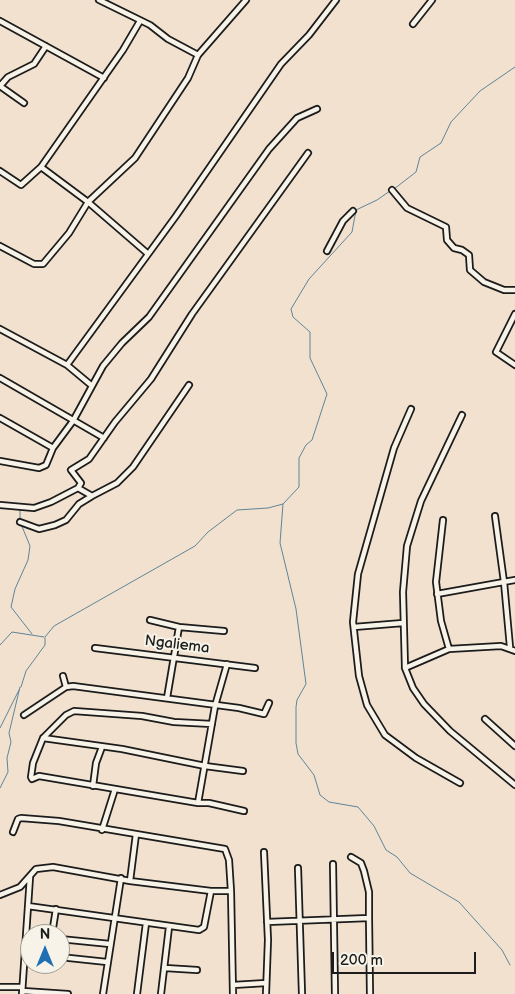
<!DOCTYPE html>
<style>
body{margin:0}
#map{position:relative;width:515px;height:994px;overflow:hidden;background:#f1e1ce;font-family:"Balsamiq Sans",sans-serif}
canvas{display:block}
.north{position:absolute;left:20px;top:924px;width:50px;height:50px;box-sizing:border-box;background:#f7f3e8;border:1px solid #9f9d96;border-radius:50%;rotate:0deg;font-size:14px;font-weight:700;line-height:20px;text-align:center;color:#1c1c1c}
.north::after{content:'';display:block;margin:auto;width:18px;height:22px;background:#1f6fb2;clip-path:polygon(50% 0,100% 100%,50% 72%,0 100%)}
.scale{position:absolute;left:332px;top:952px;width:144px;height:22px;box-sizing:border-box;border:2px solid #1c1c1c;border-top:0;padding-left:6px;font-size:15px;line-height:18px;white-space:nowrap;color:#1c1c1c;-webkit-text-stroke:4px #f7f3e8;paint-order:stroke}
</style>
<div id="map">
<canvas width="515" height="994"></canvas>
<div class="north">N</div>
<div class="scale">200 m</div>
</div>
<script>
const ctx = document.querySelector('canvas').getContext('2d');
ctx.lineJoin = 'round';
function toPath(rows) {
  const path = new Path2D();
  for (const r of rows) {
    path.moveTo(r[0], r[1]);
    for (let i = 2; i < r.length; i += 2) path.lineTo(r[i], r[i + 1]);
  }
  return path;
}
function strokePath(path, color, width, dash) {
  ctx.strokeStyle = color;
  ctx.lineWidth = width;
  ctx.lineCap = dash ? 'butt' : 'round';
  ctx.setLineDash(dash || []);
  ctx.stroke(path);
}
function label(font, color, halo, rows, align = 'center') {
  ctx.font = font + ' "Balsamiq Sans",sans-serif';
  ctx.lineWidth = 4;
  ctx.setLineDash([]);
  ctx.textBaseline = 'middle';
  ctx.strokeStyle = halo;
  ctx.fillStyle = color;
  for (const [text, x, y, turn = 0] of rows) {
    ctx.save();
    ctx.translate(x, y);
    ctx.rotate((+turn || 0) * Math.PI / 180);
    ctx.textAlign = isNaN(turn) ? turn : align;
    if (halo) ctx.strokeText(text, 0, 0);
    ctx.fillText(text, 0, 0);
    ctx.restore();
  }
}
strokePath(toPath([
 [394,189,416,172,420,157,441,143,451,122,480,91,515,67],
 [283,504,280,543,296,609,306,684,297,700,296,707,296,743,298,754,314,775,320,795,329,802,358,807,374,826,386,850,397,857,410,873,459,902,502,950,510,965],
 [20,509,20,520],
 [21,524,30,546,28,560,15,589,11,607,32,634],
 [45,637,54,626,195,546,208,532,237,510,268,508,283,504,299,487,299,458,306,445,312,440,327,394,310,358,310,332,293,317,291,309,309,279,352,232,356,210,377,200,390,191],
 [0,645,12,632,44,637],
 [21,687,26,671,45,645,45,638],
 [0,728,19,690],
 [0,788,8,772,7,758,11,742,9,733,20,687]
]), '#5f8499', 1);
const street = toPath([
 [99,0,150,25,168,39,198,55,246,0],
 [0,21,104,78],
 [413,24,432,0],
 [0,86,8,77,34,64,46,46],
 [0,86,24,103],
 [41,167,88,202,135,158,188,78,198,55],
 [0,171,21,185,41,167,123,50,140,21],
 [392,190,407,208,446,227,447,240,454,248,462,250,469,255,470,270,484,282,504,290,515,290],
 [0,246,34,264,43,264,69,233,88,202,147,253],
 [327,251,343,221,353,211],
 [515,314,496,352,515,365],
 [0,329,67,365,91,385],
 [67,365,176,216,281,64,309,35,336,0],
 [0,378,104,438],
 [411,409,394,448,358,574,353,622,359,676,367,705,385,735,416,758,460,783],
 [462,415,421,501,407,546,403,592,405,668,413,688,424,704,450,731,515,785],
 [0,418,53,448],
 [0,461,39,468,46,465,53,448,73,421,103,366,122,343,149,317,269,149,297,118,317,109],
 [78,488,92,496,117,483,133,467,189,385],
 [0,505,34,508,51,502,78,488,81,483,71,470,89,459,115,422,151,379,192,314,308,153],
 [495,516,504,582,510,647],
 [443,520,436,582,441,621,449,649],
 [20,522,39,529,55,525,66,520,79,504,92,496],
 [437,594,515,580],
 [150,620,179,627],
 [354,627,403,623],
 [95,648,255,668],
 [405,668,449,649,501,646,515,651],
 [63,676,66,687,73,686,239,708,264,714,269,703],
 [167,698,179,627,224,631],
 [24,715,66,687],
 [485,719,515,746],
 [212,724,174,722,142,716,74,711,66,715,43,738,33,763,31,777,32,779,39,776,198,803,209,803,244,811],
 [43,738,122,749,205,766,243,771],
 [93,786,96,763,102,747],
 [198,803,215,706,227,664],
 [102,830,115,789],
 [13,832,18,819,21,818,59,821,136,834,130,881],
 [136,834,225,849,229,860,231,891],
 [264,852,268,940,266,994],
 [351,857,361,863,364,871,369,892,369,918],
 [333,864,335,994],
 [298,868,302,994],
 [211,891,231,891,233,994],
 [0,895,20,887,36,869,53,867,130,881,211,891,204,927,199,930,28,906],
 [267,922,369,918,370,994],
 [52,934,56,909],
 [60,939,110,944],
 [60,957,107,962],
 [165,968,197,970],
 [233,985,266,983],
 [0,987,22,987],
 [23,991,68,994],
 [22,994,30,877],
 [103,994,121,878],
 [137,994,146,923],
 [161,994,169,927]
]);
strokePath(street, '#1c1c1c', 8);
strokePath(street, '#f7f3e8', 4.5);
label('15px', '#1c1c1c', '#f7f3e8', [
 ["Ngaliema",177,645,7]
]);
</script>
